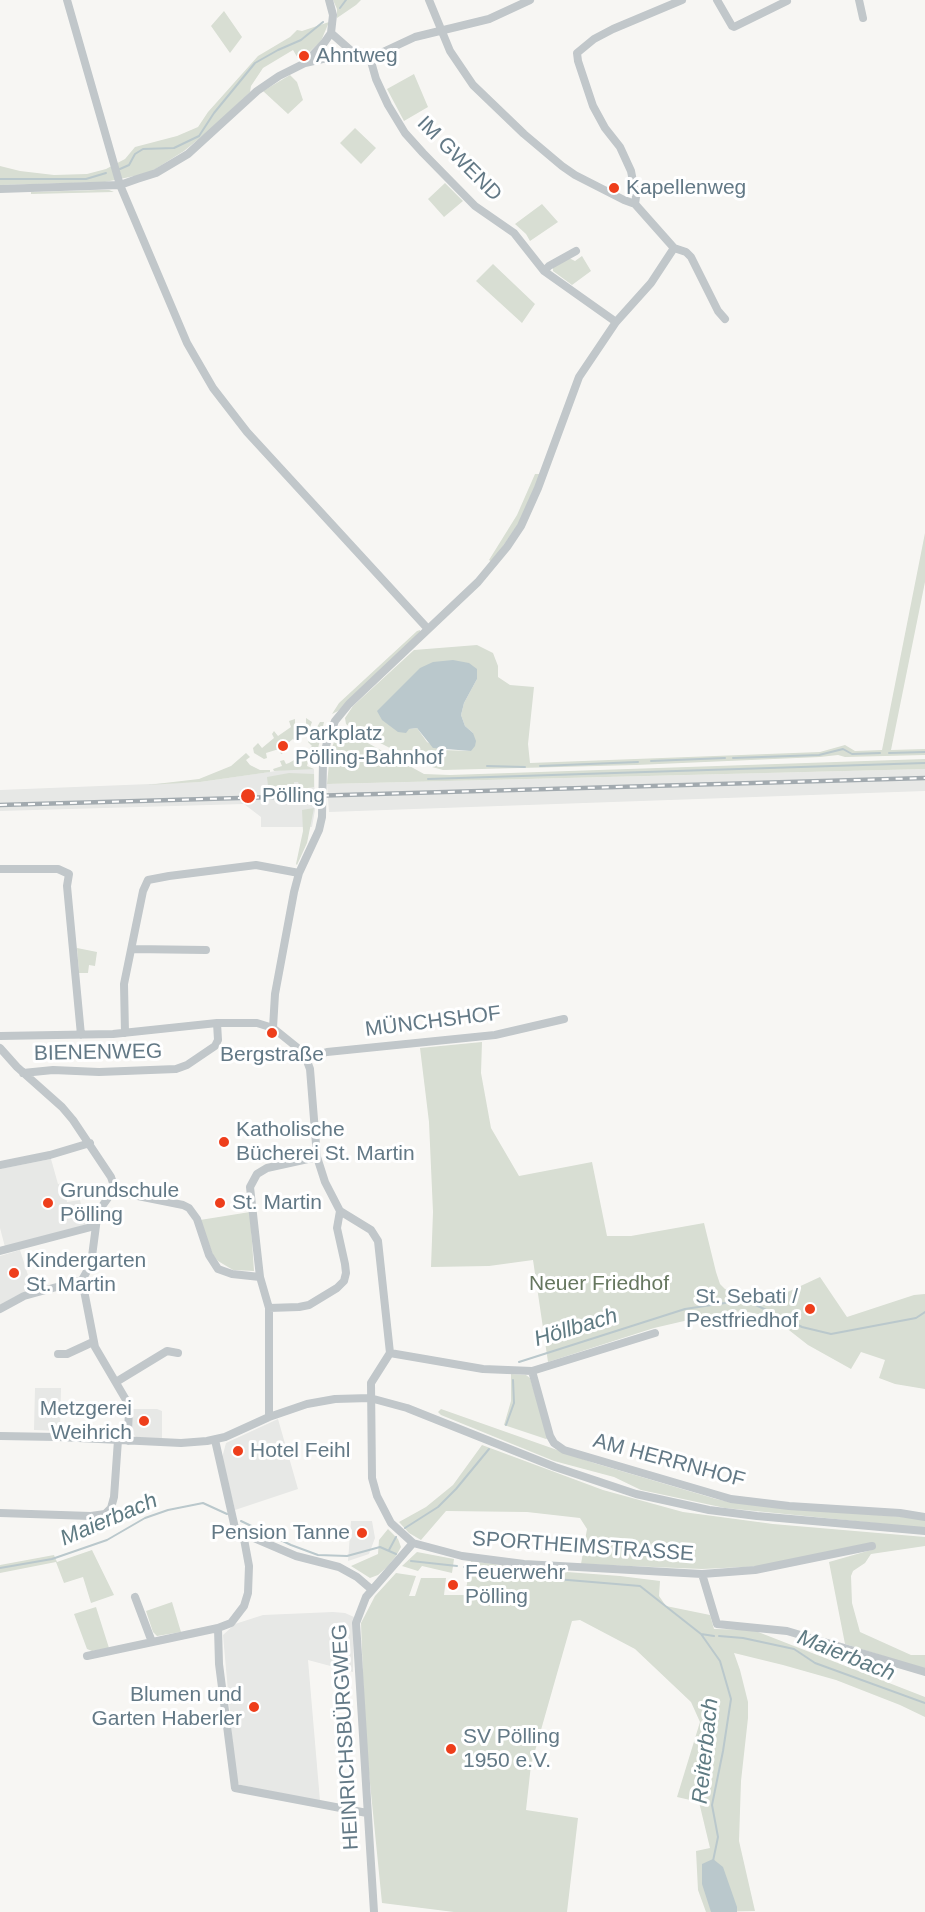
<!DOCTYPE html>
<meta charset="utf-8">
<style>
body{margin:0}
canvas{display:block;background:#f7f6f3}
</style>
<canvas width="925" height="1912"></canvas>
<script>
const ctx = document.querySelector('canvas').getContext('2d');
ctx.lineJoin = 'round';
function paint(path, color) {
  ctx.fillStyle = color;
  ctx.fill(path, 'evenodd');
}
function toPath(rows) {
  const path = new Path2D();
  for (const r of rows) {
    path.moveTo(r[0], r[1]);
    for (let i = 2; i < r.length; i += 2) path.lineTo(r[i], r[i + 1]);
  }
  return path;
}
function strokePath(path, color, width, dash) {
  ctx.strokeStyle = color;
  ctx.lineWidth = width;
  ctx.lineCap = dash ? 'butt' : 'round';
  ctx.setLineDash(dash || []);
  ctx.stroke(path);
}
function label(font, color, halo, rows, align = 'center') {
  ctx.font = font + ' Arial,sans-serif';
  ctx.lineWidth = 6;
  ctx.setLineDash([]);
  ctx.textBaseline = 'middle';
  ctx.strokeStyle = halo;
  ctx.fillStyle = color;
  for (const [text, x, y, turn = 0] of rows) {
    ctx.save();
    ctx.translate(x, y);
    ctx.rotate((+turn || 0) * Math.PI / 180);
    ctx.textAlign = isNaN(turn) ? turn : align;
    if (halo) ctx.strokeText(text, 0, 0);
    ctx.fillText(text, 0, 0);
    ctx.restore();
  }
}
paint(toPath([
 [297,768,314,769,315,810,312,827,261,827,261,817,244,804,0,811,0,790,200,782],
 [925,769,925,791,329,812,327,784],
 [51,1159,58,1184,63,1183,67,1202,80,1200,86,1226,5,1247,0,1228,0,1169],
 [20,1250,33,1291,16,1296,0,1305,0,1256],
 [35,1388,61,1388,60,1431,34,1430],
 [132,1409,157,1409,162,1411,162,1439,136,1437,133,1434],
 [278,1419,298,1489,235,1510,222,1458,226,1443],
 [351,1521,372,1521,375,1538,369,1554,348,1561],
 [333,1612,345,1613,354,1617,353,1672,308,1660,320,1801,240,1785,236,1781,223,1635,235,1624,263,1615]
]), '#e7e8e6');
paint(toPath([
 [333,0,361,0,356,5,337,18,337,9],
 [224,11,242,37,230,53,211,26],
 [329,22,321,41,306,55,299,60,293,50,263,68,251,86,250,92,211,129,184,151,149,173,105,182,0,185,0,166,20,171,54,175,87,174,106,169,125,159,135,147,177,136,198,127,208,112,258,56,290,37,297,30,302,31],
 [414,74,428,107,404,121,387,89],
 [290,75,297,82,303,100,288,114,263,91],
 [355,128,376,148,361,164,340,143],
 [445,183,463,201,444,217,428,199],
 [98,190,109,190,114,192,31,194,31,192],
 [542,204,558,222,530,241,526,234,515,224],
 [582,256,591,271,572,285,553,271,553,267,569,258,575,261],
 [493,264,535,304,522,323,476,281],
 [535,474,540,474,521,520,492,562,489,560,517,515],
 [925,533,925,582,891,750,925,749,925,755,845,757,838,755,820,757,636,765,443,770,421,764,351,728,346,724,345,718,353,706,414,650,477,645,493,653,498,666,498,677,510,685,534,687,528,744,530,763,820,752,845,745,855,751,882,750],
 [477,679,464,703,461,715,465,726,473,733,471,751,441,750,427,742,417,728,409,729],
 [420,630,420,633,338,711,332,714,339,703,417,631],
 [306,718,312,722,309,730,306,733,302,730,296,736,300,740,297,743,293,739,283,747,285,752,281,754,279,749,266,753,267,758,264,759,254,753,253,748,258,743,262,748,274,738,272,734,274,731,278,736,291,727,289,721,295,719,295,725,306,724],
 [320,722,324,722,317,753,310,752,307,766,314,769,274,771,273,769,282,766,280,761,284,760,286,764,289,763,299,757,296,753,299,750,303,754,312,746,308,742],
 [338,731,366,742,424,774,450,775,925,759,925,769,327,784,330,753],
 [246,753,250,757,246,760,250,765,260,770,270,770,270,772,200,782,147,785,199,779,231,766],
 [289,773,314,774,314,787,301,789,298,782,294,782,294,786,268,786,267,777],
 [314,808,307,843,297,865,296,864,303,831,302,810],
 [77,948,97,952,95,966,89,965,88,973,79,973],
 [482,1042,481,1073,491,1128,519,1176,592,1162,607,1236,631,1236,704,1223,716,1272,720,1284,725,1289,741,1294,769,1294,779,1296,820,1277,847,1317,914,1295,925,1294,925,1389,895,1384,879,1378,885,1360,861,1352,851,1369,808,1345,785,1327,758,1314,743,1311,710,1315,654,1328,548,1362,533,1260,489,1266,431,1267,433,1212,429,1122,420,1048],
 [250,1212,254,1271,233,1270,218,1261,213,1255,200,1220],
 [511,1374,526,1375,530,1378,548,1438,546,1439,504,1425,511,1401],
 [441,1409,594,1463,716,1499,730,1502,925,1519,925,1528,725,1508,641,1490,614,1477,554,1461,441,1415,438,1412],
 [482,1445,603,1490,683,1512,773,1524,925,1537,925,1546,871,1554,865,1563,853,1571,851,1576,852,1603,860,1632,911,1655,925,1655,925,1669,845,1644,829,1562,871,1550,876,1546,874,1543,765,1566,702,1569,581,1564,587,1529,580,1518,527,1512,446,1511,421,1540,409,1533,399,1522,426,1507,453,1485],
 [388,1529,398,1539,401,1547,396,1556,387,1567,378,1575,370,1578,351,1566,378,1554,379,1540],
 [92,1550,114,1595,91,1603,83,1577,64,1583,56,1562,0,1573,0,1565,54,1555,57,1562],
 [417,1552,454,1559,452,1573,422,1566,418,1571,402,1566],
 [471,1561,540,1570,620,1576,660,1581,659,1596,666,1606,710,1615,714,1629,753,1630,925,1697,925,1717,900,1705,836,1680,783,1665,734,1653,740,1670,748,1702,748,1718,741,1781,739,1841,755,1911,706,1912,698,1890,696,1851,710,1848,699,1802,677,1797,700,1722,691,1702,635,1649,580,1620,572,1621,531,1765,526,1810,578,1818,567,1912,454,1912,382,1903,365,1733,361,1623,375,1596,396,1573,416,1576,409,1596,415,1596,421,1578,446,1578,444,1595,465,1595],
 [172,1602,181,1632,157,1636,153,1632,146,1611],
 [96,1607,109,1648,92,1651,87,1649,74,1614]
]), '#d8ded3');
paint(toPath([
 [453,660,469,663,477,669,477,679,464,703,461,715,465,726,473,733,476,741,475,746,471,751,433,748,417,728,409,729,406,733,398,732,382,720,377,711,420,668,433,662],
 [713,1859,723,1867,737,1907,737,1912,711,1912,702,1884,702,1864]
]), '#bac8cc');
strokePath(toPath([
 [340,8,346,0],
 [120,169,129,165,135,154,143,149,174,148,199,136,214,113,255,63,278,50,301,40,323,22],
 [0,179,86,179,106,173],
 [889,753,925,752],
 [733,758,819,755,843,749,852,754,880,753],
 [651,761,725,758],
 [487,766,525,767],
 [540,766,638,762],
 [428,779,925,763],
 [786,1319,802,1327,831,1334,916,1318,925,1312],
 [519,1362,685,1309,745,1300,779,1316],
 [506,1425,514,1403,513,1380],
 [241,1521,291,1545,318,1555,347,1556,380,1547,396,1554],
 [405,1528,438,1507,456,1489,489,1449],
 [389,1550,396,1537],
 [411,1561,457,1566],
 [464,1567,556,1579,640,1586,701,1634,714,1636],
 [0,1568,52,1559,107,1540,145,1518,168,1510,203,1503,227,1514],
 [701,1634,720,1661,731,1699,723,1751,712,1805,718,1837,713,1861],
 [719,1636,743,1638,794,1649,815,1663,925,1703]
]), '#bac8cc', 2);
strokePath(toPath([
 [67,0,120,185,187,343,213,388,247,432,428,629],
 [429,0,450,51,473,85,524,134,562,166,575,175,624,200,635,204,674,248,686,252,691,257,718,311,725,319],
 [717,0,732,26,734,27,787,1],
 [859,0,863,18],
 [331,33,356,55],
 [370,58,376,79,388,105,405,133,423,153,475,206,514,233,544,271,616,322],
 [306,62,324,43,331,33,333,15,329,0],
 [0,189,120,185,137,179,156,173,188,154,257,91,279,76,305,63,327,58,356,55,370,58,415,37,489,19,530,0],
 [635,204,636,197,631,171,620,147,605,128,593,106,578,61,577,53,594,39,613,29,682,0],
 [544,271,549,266,576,251],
 [0,869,58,869,69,874,67,886,81,1035],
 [132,949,206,950],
 [273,1028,275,994,294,892,299,873,319,830,322,817,323,761,327,742,335,721,349,704,478,582,507,547,521,526,538,488,579,377,616,322,651,283,674,248],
 [125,1033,124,984,143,891,148,880,169,876,256,865,299,873],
 [0,1036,113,1034,217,1023,257,1023,273,1028,304,1053,310,1069,317,1157,325,1182,340,1211,371,1230,378,1241,390,1353,371,1383,372,1478,377,1496,391,1523,413,1543,462,1556,524,1564,702,1574,755,1570,872,1546],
 [0,1048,17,1067,62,1107,73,1120,111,1177,113,1183,113,1191,100,1209,97,1218,91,1264,82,1280,95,1347,129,1405,128,1441],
 [306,1058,327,1052,495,1035,564,1019],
 [23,1073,53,1070,99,1072,176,1069,187,1065,215,1046,218,1040,217,1023],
 [0,1165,50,1155,90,1143],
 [113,1191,183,1205,189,1208,197,1219,209,1255,218,1269,232,1274,260,1277],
 [0,1251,95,1226],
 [269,1308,299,1307,309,1305,337,1288,344,1281,346,1273,345,1264,337,1228,340,1211],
 [0,1309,24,1296,82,1280],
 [390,1353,483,1369,532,1371,655,1333],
 [58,1354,67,1354,93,1342],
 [532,1371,550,1436,554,1443,564,1450,731,1499,789,1506,900,1513,925,1517],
 [116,1382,167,1351,178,1353],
 [269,1417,269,1308,260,1277,250,1187,257,1174,267,1168,317,1157],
 [0,1436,58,1437,181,1443,207,1441,225,1437,269,1417,307,1404,335,1399,370,1398,407,1408,555,1467,636,1494,709,1510,757,1516,925,1531],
 [215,1440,235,1528,240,1532,244,1539,249,1566,248,1593,244,1606,231,1623,218,1628,219,1664,235,1788,367,1813],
 [0,1513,91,1516,105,1514,111,1508,114,1497,118,1440],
 [240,1532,296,1556,339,1567,357,1577,371,1589],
 [702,1574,717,1624,787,1631,925,1672],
 [135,1597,152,1642],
 [87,1656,218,1628],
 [374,1912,356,1623,366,1597,413,1543]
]), '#c1c7ca', 8);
const rail = toPath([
 [0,805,925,778]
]);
strokePath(rail, '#a2aaaf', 4.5);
strokePath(rail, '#fff', 2, [7]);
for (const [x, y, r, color] of [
 [304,56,6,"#ee3e1b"],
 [614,188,6,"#ee3e1b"],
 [283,746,6,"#ee3e1b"],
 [248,796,8,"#ee3e1b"],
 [272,1033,6,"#ee3e1b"],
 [224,1142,6,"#ee3e1b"],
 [48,1203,6,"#ee3e1b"],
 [220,1203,6,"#ee3e1b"],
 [14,1273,6,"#ee3e1b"],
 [810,1309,6,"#ee3e1b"],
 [144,1421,6,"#ee3e1b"],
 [238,1451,6,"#ee3e1b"],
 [362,1533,6,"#ee3e1b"],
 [453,1585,6,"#ee3e1b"],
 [254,1707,6,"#ee3e1b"],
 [451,1749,6,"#ee3e1b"]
]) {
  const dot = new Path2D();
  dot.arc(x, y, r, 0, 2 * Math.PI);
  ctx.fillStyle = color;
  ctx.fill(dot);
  strokePath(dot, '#fff', 2);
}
label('21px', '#637986', '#fff', [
 ["Ahntweg",316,56],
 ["Kapellenweg",626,188],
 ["Parkplatz",295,734],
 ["Pölling-Bahnhof",295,758],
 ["Pölling",262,796],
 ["Bergstraße",272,1055,"center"],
 ["Katholische",236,1130],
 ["Bücherei St. Martin",236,1154],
 ["Grundschule",60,1191],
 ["Pölling",60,1215],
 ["St. Martin",232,1203],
 ["Kindergarten",26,1261],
 ["St. Martin",26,1285],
 ["St. Sebati /",798,1297,"right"],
 ["Pestfriedhof",798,1321,"right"],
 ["Metzgerei",132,1409,"right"],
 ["Weihrich",132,1433,"right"],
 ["Hotel Feihl",250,1451],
 ["Pension Tanne",350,1533,"right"],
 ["Feuerwehr",465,1573],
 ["Pölling",465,1597],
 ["Blumen und",242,1695,"right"],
 ["Garten Haberler",242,1719,"right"],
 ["SV Pölling",463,1737],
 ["1950 e.V.",463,1761]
], 'left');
label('21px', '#637986', '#fff', [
 ["IM GWEND",459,159,45],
 ["MÜNCHSHOF",433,1022,-7],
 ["BIENENWEG",98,1053,-1],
 ["AM HERRNHOF",669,1461,15],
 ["SPORTHEIMSTRASSE",583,1547,4],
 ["HEINRICHSBÜRGWEG",346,1737,-93]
]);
label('21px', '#66775f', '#fff', [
 ["Neuer Friedhof",599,1284]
]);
label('italic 22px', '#5f7b83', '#fff', [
 ["Höllbach",576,1328,-17],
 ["Maierbach",109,1520,-23],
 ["Maierbach",846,1656,22],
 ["Reiterbach",706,1751,-84]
]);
</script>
